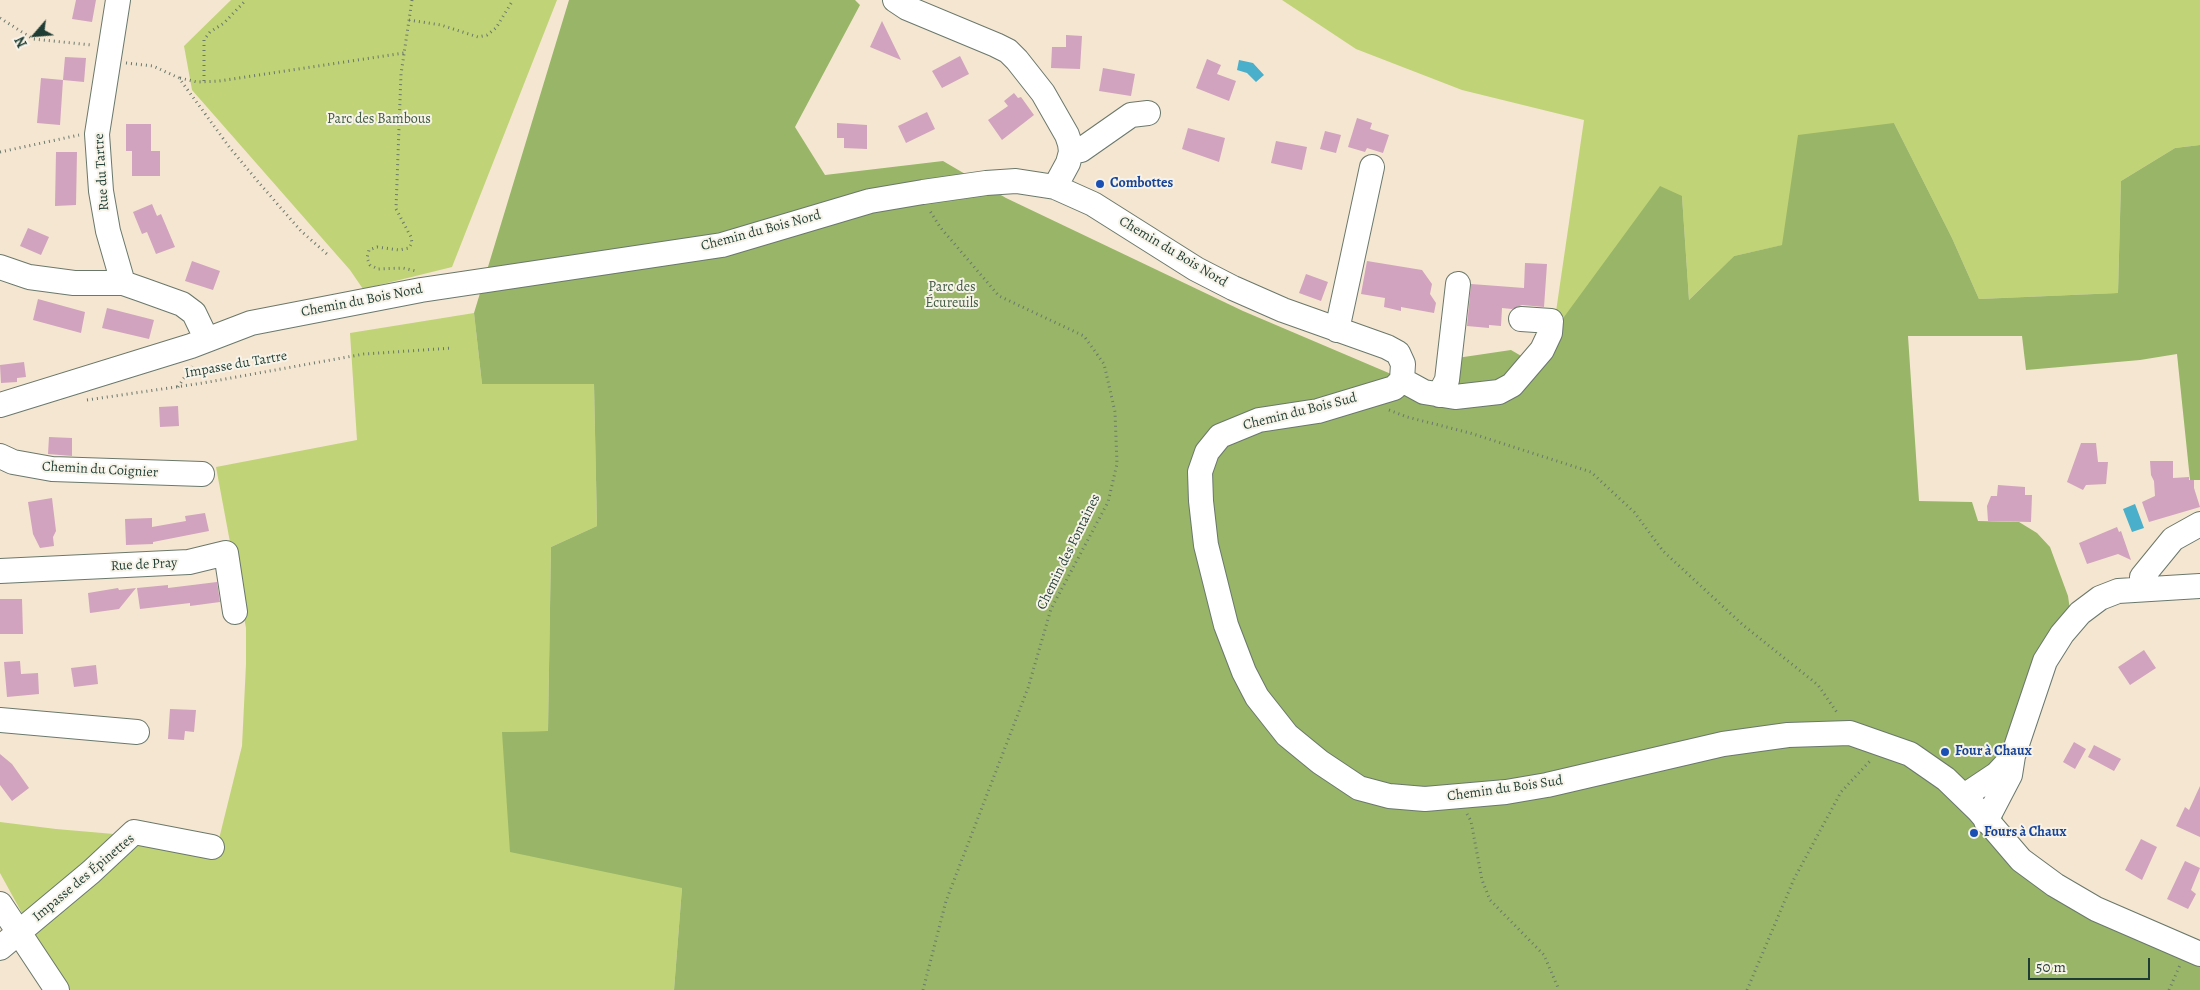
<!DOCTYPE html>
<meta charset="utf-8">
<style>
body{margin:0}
#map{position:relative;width:2200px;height:990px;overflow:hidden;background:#f5e6d1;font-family:Alegreya,serif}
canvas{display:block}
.north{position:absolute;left:10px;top:10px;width:50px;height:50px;-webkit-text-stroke:4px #f7f3e8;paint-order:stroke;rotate:243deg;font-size:14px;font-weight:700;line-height:20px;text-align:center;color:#1f3d34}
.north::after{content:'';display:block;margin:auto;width:18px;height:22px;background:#1f3d34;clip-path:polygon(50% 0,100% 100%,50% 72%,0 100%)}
.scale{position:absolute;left:2028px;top:958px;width:122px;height:22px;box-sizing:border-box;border:2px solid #1f3d34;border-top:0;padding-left:6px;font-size:15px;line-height:18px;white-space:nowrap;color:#1f3d34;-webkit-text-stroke:4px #f7f3e8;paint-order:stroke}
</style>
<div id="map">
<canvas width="2200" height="990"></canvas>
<div class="north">N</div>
<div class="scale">50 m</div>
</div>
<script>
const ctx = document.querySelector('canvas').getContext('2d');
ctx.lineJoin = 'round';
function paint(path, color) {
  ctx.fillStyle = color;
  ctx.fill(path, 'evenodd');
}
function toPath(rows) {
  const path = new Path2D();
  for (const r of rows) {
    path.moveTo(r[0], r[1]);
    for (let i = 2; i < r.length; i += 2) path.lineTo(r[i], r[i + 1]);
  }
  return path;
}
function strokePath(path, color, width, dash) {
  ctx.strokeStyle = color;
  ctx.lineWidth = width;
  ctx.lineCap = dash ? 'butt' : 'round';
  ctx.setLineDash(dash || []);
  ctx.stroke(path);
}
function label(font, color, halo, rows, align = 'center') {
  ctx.font = font + ' Alegreya,serif';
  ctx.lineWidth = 4;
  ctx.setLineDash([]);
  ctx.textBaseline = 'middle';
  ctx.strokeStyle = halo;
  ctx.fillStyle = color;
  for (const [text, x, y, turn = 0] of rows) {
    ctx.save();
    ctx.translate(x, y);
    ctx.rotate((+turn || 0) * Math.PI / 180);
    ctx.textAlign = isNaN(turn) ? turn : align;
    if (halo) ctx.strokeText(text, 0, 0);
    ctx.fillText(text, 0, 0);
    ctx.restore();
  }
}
paint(toPath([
 [231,0,557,0,452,267,363,289,350,270,192,90,184,46],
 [1282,0,2200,0,2200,145,2175,148,2121,181,2118,293,1979,299,1952,238,1894,123,1783,245,1734,256,1689,300,1682,196,1553,332,1584,120,1462,90,1356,49],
 [474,313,482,384,594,384,597,526,551,547,548,731,502,732,682,888,674,990,64,990,0,873,0,822,56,829,218,843,242,746,246,664,246,628,216,467,357,440,350,333]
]), '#c0d377');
paint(toPath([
 [569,0,855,0,860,5,795,127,825,175,943,161,1006,198,1243,311,1424,388,1457,358,1511,350,1535,364,1553,332,1660,186,1682,196,1689,300,1734,256,1782,245,1798,135,1894,123,1952,238,1979,299,2118,293,2121,181,2175,148,2200,145,2200,480,2190,480,2177,354,2140,360,2026,370,2022,336,1908,336,1919,501,1972,502,1978,521,2019,522,2037,533,2050,547,2068,596,2070,610,2002,799,2003,824,2006,830,2055,878,2200,944,2200,990,674,990,682,888,510,852,502,732,548,731,551,547,597,526,594,384,482,384,474,313]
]), '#98b568');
paint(toPath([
 [1239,60,1253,63,1264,75,1256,82,1247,73,1237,70],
 [2135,504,2144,528,2132,532,2123,509]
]), '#4aafca');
paint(toPath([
 [76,0,96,0,92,22,72,19],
 [882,21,901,60,870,47],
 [1066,35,1082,36,1080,69,1051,68,1052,47,1066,47],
 [960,56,969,74,942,88,932,71],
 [65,57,86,58,84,82,63,80],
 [1207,59,1221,65,1217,74,1236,81,1229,101,1196,88],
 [1103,68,1135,74,1131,96,1099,91],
 [41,78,63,80,60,125,37,123],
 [1014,93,1018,98,1021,97,1034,115,1002,140,988,120,1008,106,1004,101],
 [927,112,935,129,906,143,898,126],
 [1357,118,1372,123,1370,129,1389,135,1383,153,1367,148,1365,152,1348,147],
 [837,123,867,125,867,149,844,148,844,138,837,138],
 [126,124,151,124,151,151,160,151,160,176,132,176,132,151,126,151],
 [1188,128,1225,138,1219,162,1182,149],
 [1325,131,1341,135,1336,153,1320,149],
 [1276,141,1307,147,1302,170,1271,163],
 [56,152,77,152,76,205,55,206],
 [152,204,157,216,161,214,175,247,156,254,147,232,142,234,133,212],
 [28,228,49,237,41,255,20,246],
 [192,261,220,271,213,290,185,281],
 [1367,261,1422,270,1432,284,1430,294,1436,303,1434,313,1401,307,1401,311,1384,307,1385,298,1361,294],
 [1525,263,1547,264,1544,307,1522,305,1512,309,1502,308,1501,326,1489,325,1489,328,1467,326,1471,284,1524,288],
 [1306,274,1328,282,1321,301,1299,293],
 [38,299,85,312,81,333,33,320],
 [107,308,154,320,149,339,102,328],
 [24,362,26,377,17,378,17,382,1,383,0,365],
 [178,406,179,426,160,427,159,407],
 [49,437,72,438,72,456,48,454],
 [2081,443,2096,443,2098,462,2108,462,2106,484,2086,485,2083,490,2067,482],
 [2150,461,2173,461,2173,478,2189,477,2189,480,2194,480,2194,488,2200,507,2149,522,2142,502,2155,496,2154,481,2151,475],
 [1998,485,2025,487,2025,495,2032,495,2031,522,1988,521,1987,506,1991,496,1997,496],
 [52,498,56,531,53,537,54,546,40,548,33,534,28,502],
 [205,513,209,531,153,542,153,544,126,545,125,519,152,518,152,527,186,521,185,516],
 [2117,527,2119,532,2121,531,2131,560,2118,554,2087,564,2079,543],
 [217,582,220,602,190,606,190,603,140,609,137,588,168,585,168,588],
 [118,588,119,590,136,588,119,609,90,613,88,593],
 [0,599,22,599,23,634,0,634],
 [2144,650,2156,668,2130,685,2118,667],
 [20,661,21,674,38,673,39,694,7,697,4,662],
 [96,665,98,684,74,687,71,668],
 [170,709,196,710,194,732,185,731,184,740,168,739],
 [2074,742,2086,749,2075,769,2063,762],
 [2094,745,2121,759,2114,771,2088,757],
 [0,754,12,764,29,788,12,801,0,785],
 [2200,786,2200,837,2176,826,2185,807,2189,810],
 [2141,839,2157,847,2142,880,2125,870],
 [2185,861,2200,868,2191,890,2196,894,2188,909,2167,899]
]), '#d1a3be');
const minor = toPath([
 [118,0,97,134,101,191,108,231,123,283],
 [895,0,907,8,996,45,1008,51,1017,60,1043,93,1067,135,1070,144,1071,152,1068,163,1055,187],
 [1071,152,1081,150,1131,115,1148,113],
 [0,267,29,277,74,283,123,283,143,290,182,304,194,313,207,340],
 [1337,330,1372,167],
 [1402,380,1424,392,1455,397,1499,392,1512,385,1542,350,1550,333,1551,321,1521,319],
 [1439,395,1447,380,1458,284],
 [0,405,191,346,251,323,421,290,722,245,870,201,923,192,986,183,1016,181,1055,187,1093,204,1196,269,1233,288,1283,310,1387,347,1398,353,1403,364,1402,380,1394,388,1318,411,1259,420,1220,436,1207,452,1200,472,1201,501,1206,545,1226,625,1244,672,1257,697,1287,735,1320,762,1359,788,1389,796,1425,799,1506,792,1547,785,1723,744,1788,735,1850,733,1910,754,1946,779,1979,811,2021,860,2055,885,2096,909,2200,954],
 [0,456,13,462,52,469,202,474],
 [0,571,189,562,226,553,235,612],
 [2144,588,2142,577,2173,539,2200,524],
 [0,720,137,732],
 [1964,796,1997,774,2012,758],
 [1986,821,2010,775,2013,756,2045,661,2062,634,2080,613,2100,598,2118,591,2200,586],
 [0,904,57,990],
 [0,948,91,872,134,832,212,847]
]);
strokePath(minor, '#6a786b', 26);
strokePath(toPath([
 [412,0,401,74,396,209,411,237,412,243,409,248,399,250,377,247,369,250,367,258,370,265,378,269,403,268,416,271],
 [0,18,33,39,92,45],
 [409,20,441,25,478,37,487,35,496,28,513,0],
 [126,63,153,66,179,78,230,148,260,184,301,231,327,254],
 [180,78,197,82,219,81,404,53],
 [204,81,204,40,210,32,224,23,246,0],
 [0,152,79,135],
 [178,387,192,366],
 [87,400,203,383,364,354,453,348],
 [1389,410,1407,417,1470,433,1591,472,1634,512,1663,551,1743,625,1818,685,1838,714],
 [1467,814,1471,821,1482,880,1490,900,1544,955,1559,990],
 [923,990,946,901,1028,688,1051,609,1108,502,1117,464,1115,412,1104,364,1084,336,999,296,940,227,930,211],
 [1747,990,1794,879,1841,792,1870,761],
 [2169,990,2180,965]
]), '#6a786b', 3, [1, 4]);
strokePath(minor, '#fff', 24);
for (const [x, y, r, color] of [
 [1100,184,5,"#1a4fb4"],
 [1945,752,5,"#1a4fb4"],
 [1974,833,5,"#1a4fb4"]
]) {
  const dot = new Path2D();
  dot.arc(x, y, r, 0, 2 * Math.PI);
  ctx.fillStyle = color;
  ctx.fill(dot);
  strokePath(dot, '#f7f3e8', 2);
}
label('14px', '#3f5b41', '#f7f3e8', [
 ["Parc des Bambous",379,120],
 ["Parc des",952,288],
 ["Écureuils",952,304]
]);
label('14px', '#1f3d34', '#f7f3e8', [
 ["Rue du Tartre",102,172,-94],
 ["Chemin du Bois Nord",761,231,-15],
 ["Chemin du Bois Nord",1173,252,31],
 ["Chemin du Bois Nord",362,301,-11],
 ["Impasse du Tartre",236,365,-10],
 ["Chemin du Bois Sud",1300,412,-14],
 ["Chemin du Coignier",100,470,3],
 ["Chemin des Fontaines",1069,552,-64],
 ["Rue de Pray",144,565,-3],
 ["Chemin du Bois Sud",1505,789,-8],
 ["Impasse des Épinettes",84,878,-40]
]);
label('bold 14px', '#164399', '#f7f3e8', [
 ["Combottes",1110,184],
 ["Four à Chaux",1955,752],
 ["Fours à Chaux",1984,833]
], 'left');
</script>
